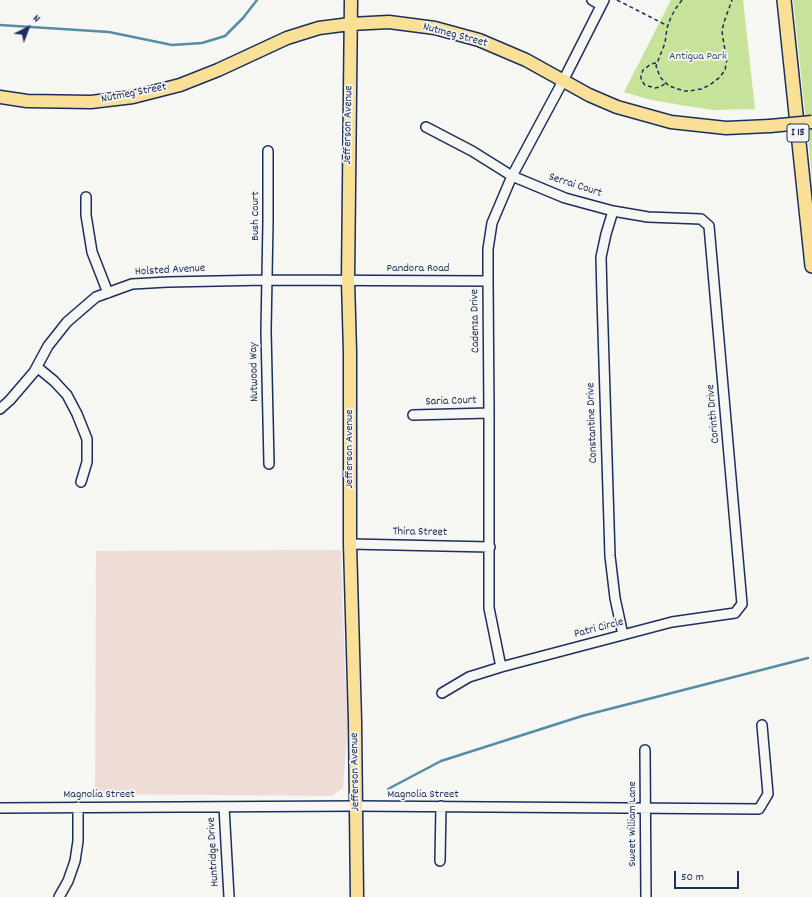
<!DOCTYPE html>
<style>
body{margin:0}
#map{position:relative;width:812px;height:897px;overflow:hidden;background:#f6f6f2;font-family:Dekko,sans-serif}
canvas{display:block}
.north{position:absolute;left:8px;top:8px;width:40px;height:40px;-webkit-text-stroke:3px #f6f6f2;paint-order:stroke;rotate:42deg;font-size:11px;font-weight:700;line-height:16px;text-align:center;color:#1b2f5e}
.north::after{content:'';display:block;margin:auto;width:14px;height:18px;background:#1b2f5e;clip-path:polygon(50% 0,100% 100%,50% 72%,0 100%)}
.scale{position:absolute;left:674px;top:871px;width:65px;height:18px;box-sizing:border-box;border:2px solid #1b2f5e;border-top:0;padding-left:5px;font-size:12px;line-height:14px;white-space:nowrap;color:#1b2f5e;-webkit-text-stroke:3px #f6f6f2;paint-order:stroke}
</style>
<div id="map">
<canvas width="812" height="897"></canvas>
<div class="north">N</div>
<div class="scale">50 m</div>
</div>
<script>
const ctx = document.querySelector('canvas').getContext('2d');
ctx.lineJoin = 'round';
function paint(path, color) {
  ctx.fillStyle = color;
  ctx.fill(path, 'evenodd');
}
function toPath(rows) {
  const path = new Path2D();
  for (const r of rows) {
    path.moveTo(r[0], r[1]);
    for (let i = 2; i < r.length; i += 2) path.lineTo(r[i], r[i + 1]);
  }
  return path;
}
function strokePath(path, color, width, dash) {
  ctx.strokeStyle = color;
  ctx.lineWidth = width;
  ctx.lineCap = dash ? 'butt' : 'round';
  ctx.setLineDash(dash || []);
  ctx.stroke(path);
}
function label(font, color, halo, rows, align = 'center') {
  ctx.font = font + ' Dekko,sans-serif';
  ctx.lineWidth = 3.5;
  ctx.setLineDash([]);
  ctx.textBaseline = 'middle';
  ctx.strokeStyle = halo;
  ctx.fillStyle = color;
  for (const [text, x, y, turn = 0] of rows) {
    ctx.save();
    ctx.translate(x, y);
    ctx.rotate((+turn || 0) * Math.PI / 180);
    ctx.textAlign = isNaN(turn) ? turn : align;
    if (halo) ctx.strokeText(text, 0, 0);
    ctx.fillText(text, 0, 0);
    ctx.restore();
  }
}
paint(toPath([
 [341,550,345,674,348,719,343,788,332,796,95,794,96,551]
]), '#eeddd6');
paint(toPath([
 [671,0,743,0,755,109,713,110,680,105,647,99,624,92],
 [793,0,812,0,812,120,806,121],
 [812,124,812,179,807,125]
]), '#c7e39a');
strokePath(toPath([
 [0,25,109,32,172,45,202,43,225,36,243,18,257,0],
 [388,789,441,761,582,716,808,658]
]), '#558da5', 2.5);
const minor = toPath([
 [592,0,601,5],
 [426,127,472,151,512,176,565,198,613,211,648,217,701,219,709,226,742,604,735,613,672,622,501,667,469,677,442,693],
 [268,151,268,222,266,331,269,464],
 [86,197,86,215,92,252,108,293],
 [613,211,606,234,601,257,602,297,610,556,615,598,623,635],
 [37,367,54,381,67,395,77,414,87,439,87,462,81,482],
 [0,409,10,400,34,372,48,346,67,322,96,297,132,284,168,282,267,280,488,281],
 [413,415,489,413],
 [350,544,490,547],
 [501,667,489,608,489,413,488,281,488,249,492,223,512,176,563,81,604,0],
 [645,750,646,897],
 [224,807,229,897],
 [0,808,356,806,759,809,768,794,762,725],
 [440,861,441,806],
 [59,897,68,881,75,861,78,841,78,807]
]);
const major = toPath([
 [351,0,348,281,350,352,350,544,355,721,357,897],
 [0,97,27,101,91,102,133,97,180,85,218,70,287,38,319,28,350,24,389,22,435,28,479,40,526,60,589,95,617,107,671,122,726,128,770,126]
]);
const highway = toPath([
 [784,0,812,266]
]);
strokePath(minor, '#1b2f5e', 12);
strokePath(major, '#1b2f5e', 15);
strokePath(highway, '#1b2f5e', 16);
strokePath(toPath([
 [617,0,668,26],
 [682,0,676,8,671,17,667,28,665,43,656,66,660,77,669,86,684,91,690,91,701,89,710,85,720,77,725,70,727,59,724,45,722,31,724,22,732,0],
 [656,63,651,64,643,70,641,76,641,80,645,85,655,88,660,87,666,83]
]), '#1b2f5e', 1.5, [4, 3]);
strokePath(minor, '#f6f6f2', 9);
strokePath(major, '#fadf96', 12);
strokePath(highway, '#fadf96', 13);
const majorBridge = toPath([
 [770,126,812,122]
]);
strokePath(majorBridge, '#1b2f5e', 15, []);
strokePath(majorBridge, '#fadf96', 12);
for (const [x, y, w] of [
 [798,133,22]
]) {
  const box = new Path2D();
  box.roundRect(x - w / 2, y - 9, w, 18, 3);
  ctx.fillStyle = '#f6f6f2';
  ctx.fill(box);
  strokePath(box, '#1b2f5e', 1);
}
label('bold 11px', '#1b2f5e', null, [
 ["I 15",798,133]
]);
label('12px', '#1b2f5e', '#f6f6f2', [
 ["Nutmeg Street",455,36,15],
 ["Nutmeg Street",134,94,-11],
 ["Jefferson Avenue",349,125,-89],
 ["Serrai Court",575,186,18],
 ["Bush Court",256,216,-90],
 ["Pandora Road",418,269],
 ["Holsted Avenue",170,271,-3],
 ["Cadenza Drive",476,321,-91],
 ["Nutwood Way",255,372,-91],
 ["Saria Court",451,402,-2],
 ["Corinth Drive",714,414,-95],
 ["Constantine Drive",593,423,-92],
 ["Jefferson Avenue",350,449,-90],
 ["Thira Street",420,533,1],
 ["Patri Circle",599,629,-15],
 ["Jefferson Avenue",356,772,-91],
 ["Magnolia Street",99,795],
 ["Magnolia Street",423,795],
 ["Sweet William Lane",633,824,-90],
 ["Huntridge Drive",214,852,-93]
]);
label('12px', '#3d536a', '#f6f6f2', [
 ["Antigua Park",698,57]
]);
</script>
